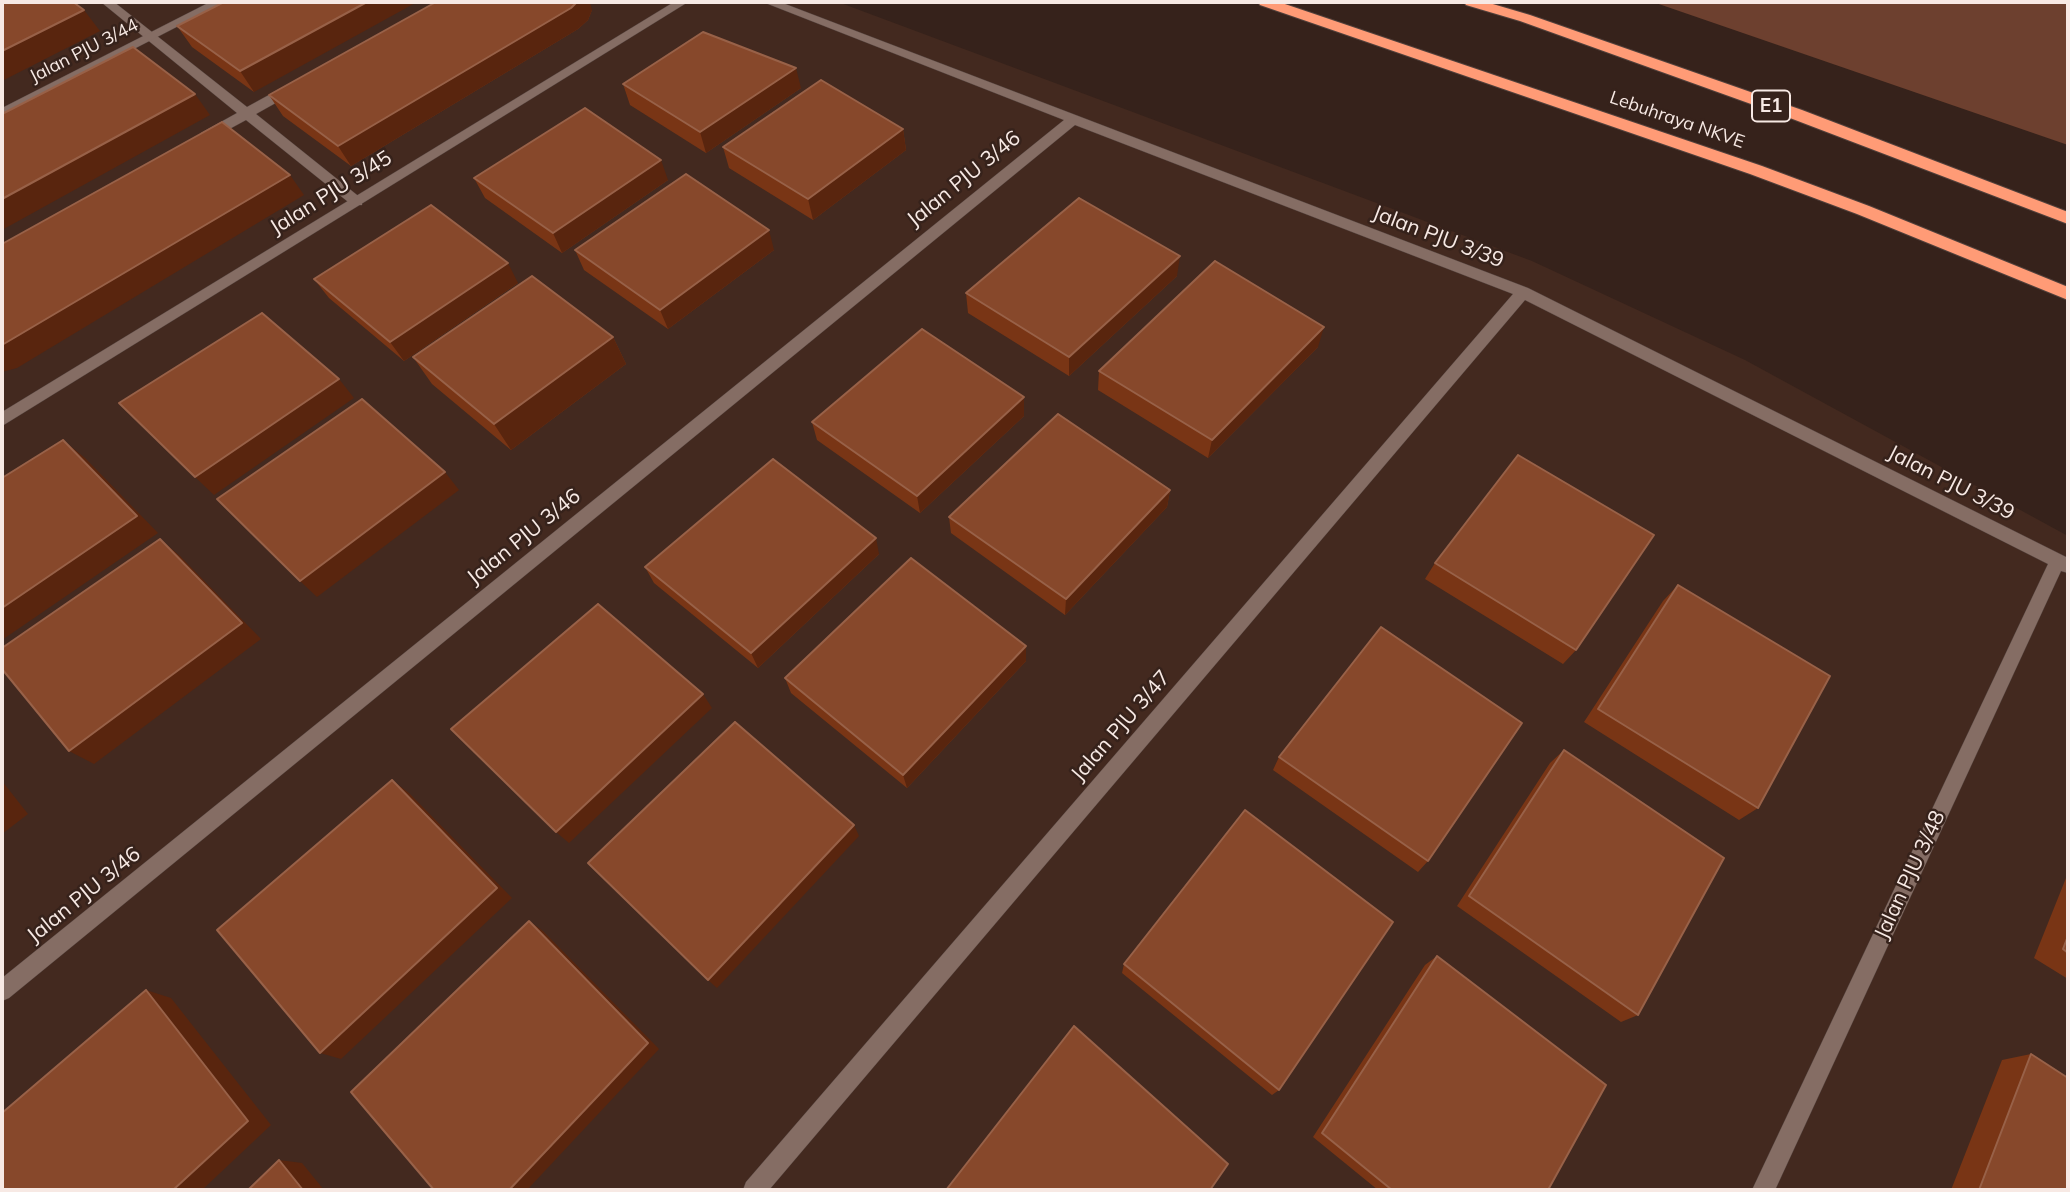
<!DOCTYPE html>
<html>
<head>
<meta charset="utf-8">
<style>
  body { margin:0 }
  #map { position:relative; width:2070px; height:1192px; overflow:hidden; background:#36221b; font-family:Mulish,sans-serif }
  canvas { display:block }
  .frame { position:absolute; inset:0; border:4px solid #f7e9e4; pointer-events:none }
</style>
</head>
<body>
<div id="map">
<canvas width="2070" height="1192"></canvas>
<div class="frame"></div>
</div>
<script>
const ctx = document.querySelector('canvas').getContext('2d');
ctx.lineJoin = 'round';
function paint(path, color) { ctx.fillStyle = color; ctx.fill(path, 'evenodd'); }
const poly = rows => new Path2D(rows.map(r => 'M' + r).join(''));
function strokePath(path, color, width, dash) { ctx.strokeStyle = color; ctx.lineWidth = width; ctx.lineCap = dash ? 'butt' : 'round'; ctx.setLineDash(dash || []); ctx.stroke(path); }
function drawText(font, color, halo, rows, align = 'center') {
  ctx.font = font + ' Mulish,sans-serif'; ctx.lineWidth = 5; ctx.setLineDash([]); ctx.textBaseline = 'middle'; ctx.strokeStyle = halo; ctx.fillStyle = color; for (const [text, x, y, turn = 0] of rows) {
    ctx.save(); ctx.translate(x, y); ctx.rotate((+turn || 0) * Math.PI / 180); ctx.textAlign = isNaN(turn) ? turn : align; if (halo) ctx.strokeText(text, 0, 0); ctx.fillText(text, 0, 0); ctx.restore();
  }
}
const built = poly([
  [2,2,838,2,1532,261,1745,360,2068,536,2068,1190,2,1190]
]);
const green = poly([
  [1653,2,2068,2,2068,145]
]);
const service = poly([
  [101,2,114,2,247,107,287,85,297,85,297,91,256,114,362,199,362,205,352,205,246,120,211,139,201,139,201,133,237,113,101,2]
]);
const minor = poly([
  [210,2,225,2,2,117,2,108,210,2],
  [674,2,688,2,2,426,2,412,674,2],
  [763,2,780,2,1528,288,2068,558,2068,573,2061,571,1775,1190,1752,1190,2048,564,1525,300,769,1190,743,1190,746,1182,1513,294,1075,125,9,998,2,1001,2,978,1064,120,763,2]
]);
const motorway = poly([
  [1258,2,1279,2,1762,166,1869,206,2068,287,2068,300,1857,214,1750,174,1260,5,1258,2],
  [1464,2,1486,2,1530,15,1802,110,2068,212,2068,224,1790,118,1520,21,1466,5,1464,2]
]);
const wall = poly([
  [224,2,254,92,192,47,177,26],
  [592,10,588,20,578,29,351,166,283,116,269,95],
  [623,84,801,88,706,153,630,105],
  [903,129,906,150,813,220,729,168,723,147],
  [474,178,668,180,562,253,485,198],
  [575,250,774,250,668,329,584,270],
  [1177,276,1069,376,968,313,966,293],
  [314,279,518,283,404,361,329,298],
  [613,337,626,364,511,450,432,384,413,357],
  [1318,347,1208,458,1098,390,1099,371],
  [1024,397,1024,416,920,513,817,440,812,422],
  [1170,490,1167,507,1065,615,951,533,949,517],
  [879,554,758,668,654,583,645,567],
  [1435,563,1576,650,1563,664,1425,579],
  [1678,585,1758,808,1739,820,1584,722,1663,601],
  [1026,646,1026,661,907,788,791,693,785,678],
  [1564,750,1638,1015,1621,1022,1457,906,1550,763],
  [1279,757,1428,861,1418,872,1273,770],
  [2068,873,2068,979,2034,958],
  [1437,956,1548,1190,1378,1190,1313,1137,1425,965],
  [1124,964,1279,1090,1272,1095,1122,973],
  [2031,1054,2068,1190,1951,1190,2002,1060]
]);
const shadedWall = poly([
  [367,2,417,2,254,92,240,71],
  [577,2,590,2,592,10,588,20,578,29,351,166,338,146],
  [84,10,100,31,2,81,2,51],
  [796,68,801,88,706,153,700,132],
  [195,94,210,115,2,230,2,199],
  [903,129,906,150,813,220,808,199],
  [661,160,668,180,562,253,553,233],
  [290,175,304,195,17,368,2,372,2,345],
  [769,230,774,250,668,329,660,310],
  [1180,256,1177,276,1069,376,1069,357],
  [508,263,518,283,404,361,390,342],
  [1324,327,1318,347,1208,458,1212,440],
  [613,337,626,364,511,450,494,424],
  [339,379,354,398,214,495,195,477],
  [1024,397,1024,416,920,513,917,496],
  [63,440,85,458,158,533,2,640,2,608],
  [445,472,459,490,317,597,300,581],
  [1170,490,1167,507,1065,615,1066,599],
  [876,538,879,554,758,668,751,653],
  [160,539,180,556,261,639,94,764,69,751],
  [1026,646,1026,661,907,788,903,775],
  [703,694,712,708,569,843,556,832],
  [392,780,409,793,512,898,341,1059,320,1053],
  [2,781,28,814,2,834],
  [854,825,859,836,717,988,708,980],
  [529,921,543,931,659,1049,527,1190,509,1190],
  [146,990,171,998,271,1125,202,1190,173,1190],
  [279,1160,302,1163,324,1190,303,1190]
]);
const building = poly([
  [2,2,73,2,84,10,2,51,2,2],
  [224,2,367,2,240,71,177,26,224,2],
  [436,2,577,2,571,8,338,146,269,95,436,2],
  [703,32,796,68,700,132,623,84,703,32],
  [133,47,195,94,2,199,2,114,133,47],
  [821,80,903,129,808,199,723,147,821,80],
  [585,108,661,160,553,233,474,178,585,108],
  [222,122,290,175,2,345,2,244,222,122],
  [686,174,769,230,660,310,575,250,686,174],
  [1079,198,1180,256,1069,357,966,293,1079,198],
  [431,205,508,263,390,342,314,279,431,205],
  [1215,261,1324,327,1212,440,1099,371,1215,261],
  [532,276,613,337,494,424,413,357,532,276],
  [262,313,339,379,195,477,119,403,262,313],
  [922,329,1024,397,917,496,812,422,922,329],
  [362,399,445,472,300,581,217,499,362,399],
  [1058,414,1170,490,1066,599,949,517,1058,414],
  [63,440,137,516,2,608,2,478,63,440],
  [1518,455,1654,535,1576,650,1435,563,1518,455],
  [773,459,876,538,751,653,645,567,773,459],
  [160,539,242,623,69,751,2,669,2,648,160,539],
  [911,558,1026,646,903,775,785,678,911,558],
  [1678,585,1830,676,1758,808,1598,709,1678,585],
  [598,604,703,694,556,832,451,729,598,604],
  [1381,627,1522,723,1428,861,1279,757,1381,627],
  [735,722,854,825,708,980,588,863,735,722],
  [1564,750,1724,858,1638,1015,1469,896,1564,750],
  [392,780,497,888,320,1053,217,930,392,780],
  [1245,810,1393,922,1279,1090,1124,964,1245,810],
  [529,921,648,1043,509,1190,434,1190,351,1092,529,921],
  [2068,936,2068,953,2063,949,2068,936],
  [1437,956,1606,1085,1548,1190,1392,1190,1322,1133,1437,956],
  [146,990,248,1121,173,1190,2,1190,2,1113,146,990],
  [1074,1026,1228,1164,1210,1190,946,1190,1074,1026],
  [2031,1054,2068,1078,2068,1190,1979,1190,2031,1054],
  [279,1160,303,1190,248,1190,279,1160]
]);
const farStreetnames = [
  ["Jalan PJU 3/44",84,51,-27],
  ["Lebuhraya NKVE",1677,120,19]
];
const shields = [
  [1771,106,38]
];
const shieldNames = [
  ["E1",1771,106]
];
const streetNames = [
  ["Jalan PJU 3/46",964,179,-39],
  ["Jalan PJU 3/45",331,193,-32],
  ["Jalan PJU 3/39",1438,237,21],
  ["Jalan PJU 3/39",1951,483,27],
  ["Jalan PJU 3/46",524,537,-39],
  ["Jalan PJU 3/47",1121,726,-49],
  ["Jalan PJU 3/48",1910,875,-65],
  ["Jalan PJU 3/46",84,895,-39]
];
paint(built, '#43291f');
paint(green, '#6d402f');
strokePath(service, '#51403b', 1);
strokePath(minor, '#51403b', 1);
strokePath(motorway, '#51403b', 2);
paint(service, '#856d64');
paint(minor, '#856d64');
paint(motorway, '#ff9b76');
paint(wall, '#793515');
paint(shadedWall, '#59250e');
paint(building, '#87482b');
strokePath(building, '#986148', 2);
drawText('18px', '#f7e9e4', '#36221b', farStreetnames);
for (const [x, y, w] of shields) { const box = new Path2D(); box.roundRect(x - w / 2, y - 15.5, w, 31, 5); ctx.fillStyle = '#36221b'; ctx.fill(box); strokePath(box, '#f7e9e4', 2); }
drawText('bold 19px', '#f7e9e4', null, shieldNames);
drawText('21px', '#f7e9e4', '#36221b', streetNames);
</script>
</body>
</html>
